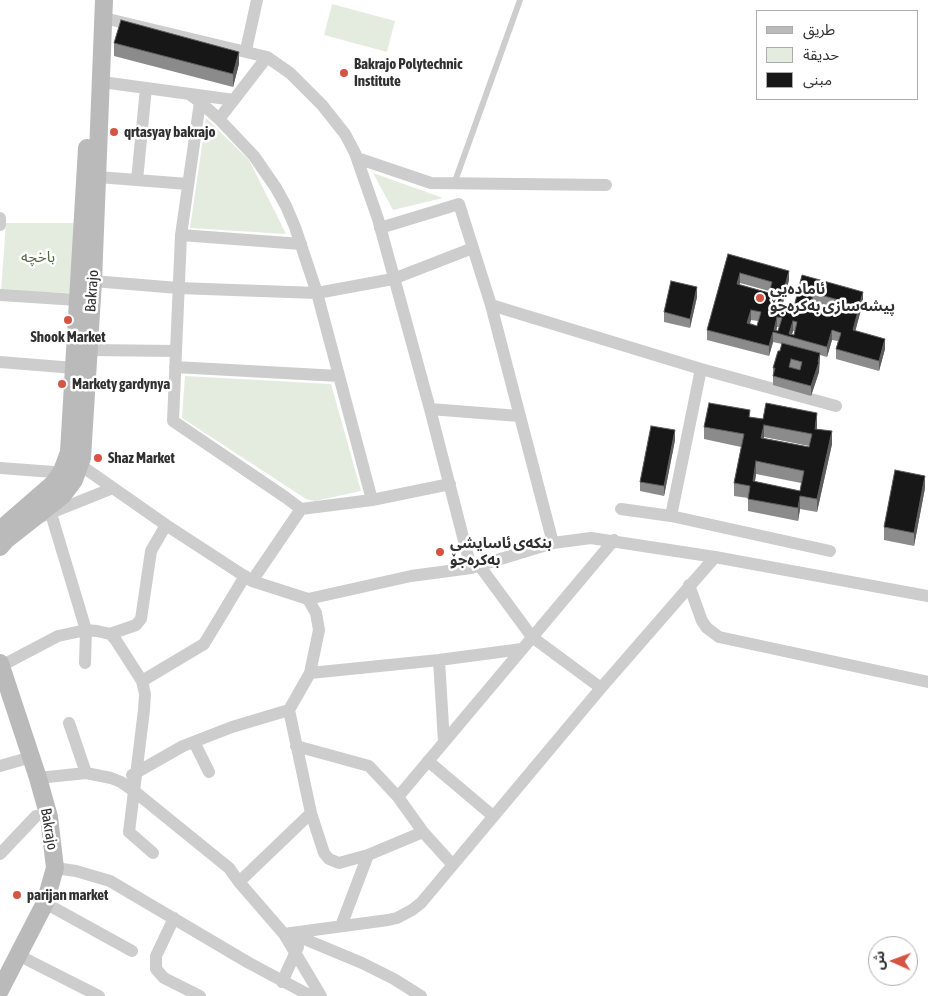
<!DOCTYPE html>
<html>
<head>
<meta charset="utf-8">
<style>
  body { margin:0 }
  #map { position:relative; width:928px; height:996px; overflow:hidden; background:#fff; font-family:"Asap Condensed","Noto Sans Arabic",sans-serif }
  canvas { display:block }
  .legend { position:absolute; left:756px; top:10px; width:162px; height:90px; box-sizing:border-box; background:#fff; border:1px solid #acacac; margin:0; padding:6px 9px; list-style:none; font-size:15px; color:#303030 }
  .legend li { display:flex; align-items:center; gap:10px; height:25px }
  .legend b { width:25px; border:1px solid #acacac }
  .north { position:absolute; left:868px; top:936px; width:50px; height:50px; box-sizing:border-box; background:#fff; border:1px solid #acacac; border-radius:50%; rotate:272deg; font-size:14px; font-weight:700; line-height:20px; text-align:center; color:#303030 }
  .north::after { content:''; display:block; margin:auto; width:18px; height:22px; background:#d55544; clip-path:polygon(50% 0,100% 100%,50% 72%,0 100%) }
</style>
</head>
<body>
<div id="map">
<canvas width="928" height="996"></canvas>
<ul class="legend">
<li><b style="height:6px;background:#bababa"></b>طريق</li>
<li><b style="height:14px;background:#e4ece0"></b>حديقة</li>
<li><b style="height:14px;background:#171717"></b>مبنى</li>
</ul>
<div class="north">ش</div>
</div>
<script>
const ctx = document.querySelector('canvas').getContext('2d');
ctx.lineJoin = 'round';
function paint(path, color) { ctx.fillStyle = color; ctx.fill(path, 'evenodd'); }
const poly = rows => new Path2D(rows.map(r => 'M' + r).join(''));
function strokePath(path, color, width, dash) { ctx.strokeStyle = color; ctx.lineWidth = width; ctx.lineCap = dash ? 'butt' : 'round'; ctx.setLineDash(dash || []); ctx.stroke(path); }
function drawText(font, color, halo, rows, align = 'center') {
  ctx.font = font + ' "Asap Condensed","Noto Sans Arabic",sans-serif'; ctx.lineWidth = 5; ctx.setLineDash([]); ctx.textBaseline = 'middle'; ctx.strokeStyle = halo; ctx.fillStyle = color; for (const [text, x, y, turn = 0] of rows) {
    ctx.save(); ctx.translate(x, y); ctx.rotate((+turn || 0) * Math.PI / 180); ctx.textAlign = isNaN(turn) ? turn : align; if (halo) ctx.strokeText(text, 0, 0); ctx.fillText(text, 0, 0); ctx.restore();
  }
}
const green = poly([
  [332,4,395,21,387,52,324,35],
  [206,118,249,160,286,234,190,228],
  [373,173,443,198,393,210],
  [6,223,74,223,71,293,1,291],
  [185,376,331,384,361,491,315,501,306,499,182,418]
]);
const lane = poly([
  [454,184,520,0]
]);
const street = poly([
  [104,18,267,57,290,73,322,105,345,134,355,153,378,219,430,409,471,568],
  [246,50,257,0],
  [102,82,234,100],
  [189,94,200,102,219,119,254,156,276,188,286,206,295,227,317,293,372,500],
  [200,102,181,235,173,421,285,497,301,509,372,500,450,484],
  [219,119,267,57],
  [357,158,431,183,606,185],
  [98,177,188,184],
  [137,180,146,88],
  [0,218,0,225],
  [380,228,459,204,491,305,553,543],
  [181,235,301,244],
  [93,281,178,288,317,293,393,279,473,248],
  [0,295,78,300],
  [491,305,701,369,836,406],
  [88,350,176,351],
  [0,362,74,368],
  [175,367,339,376],
  [430,409,519,416],
  [73,460,166,525,252,581,308,599,411,576,471,568,553,543,591,538,715,557,928,596],
  [0,468,67,473],
  [49,507,86,630,85,663],
  [621,509,671,516,830,551],
  [43,516,113,488],
  [671,516,701,369],
  [479,565,532,637,601,688],
  [252,581,301,509],
  [689,585,702,621,707,628,719,637,928,682],
  [110,634,136,625,141,619,151,551,166,525],
  [439,660,444,742],
  [1,666,58,636,86,630,97,631,110,634,115,639,142,681,145,694,144,710,129,832,153,853],
  [310,673,439,660,522,649],
  [142,681,204,644,245,576],
  [289,710,311,813,324,853,329,859,339,863,368,855,423,832],
  [69,723,86,773],
  [194,742,209,772],
  [296,746,369,766,398,797,423,832,452,864],
  [428,761,493,816],
  [0,766,21,760],
  [132,775,183,746,232,727,289,710,310,673,319,630,316,613,308,599],
  [38,778,86,773,111,778,121,782,134,791,229,868,239,882,284,934,321,996],
  [398,797,614,540],
  [0,854,36,816],
  [55,868,76,871,110,881,249,963,311,996],
  [239,882,311,813],
  [45,903,132,951],
  [174,918,156,956,156,969,164,978,200,996],
  [341,926,368,855],
  [284,934,388,920,397,918,412,910,421,903,601,688,715,557],
  [289,935,302,938,362,963,394,979,421,996],
  [18,955,99,996],
  [282,982,298,947]
]);
const secondary = poly([
  [0,530,54,483,62,471,69,452,87,148],
  [0,547,6,540,62,496,74,480,82,458,93,281,104,0],
  [0,663,38,778,49,817,55,868,45,903,0,990]
]);
const wall = poly([
  [114,43,239,64,233,87,114,56],
  [728,254,789,280,782,308,793,311,802,275,863,302,855,331,885,349,879,371,836,359,836,349,838,341,832,340,827,357,820,355,819,372,811,396,773,385,773,368,782,344,773,342,769,356,707,340,707,330],
  [740,283,769,291,769,293,739,284],
  [813,303,843,311,843,313,813,305],
  [751,320,758,321,757,326,750,323],
  [777,327,779,327,778,331,776,330],
  [793,331,795,331,794,335,792,334],
  [697,297,690,328,664,322,664,312],
  [750,417,763,419,817,426,817,429,832,444,817,512,800,509,798,521,748,511,748,498,734,496,734,483,741,447,704,439,704,427],
  [764,437,809,446,809,447,764,438],
  [756,474,801,483,800,491,755,482],
  [675,440,664,496,640,491,640,482],
  [925,488,914,546,884,540,884,527]
]);
const shadedWall = poly([
  [239,52,239,64,233,87,233,74],
  [789,271,789,280,779,317,779,308],
  [740,273,740,283,737,293,737,284],
  [697,287,697,297,690,328,690,319],
  [863,292,863,302,853,340,853,330],
  [813,293,813,303,811,314,811,304],
  [751,310,751,320,747,332,747,323],
  [777,317,777,327,776,333,774,330],
  [793,321,793,331,791,337,789,334],
  [832,330,832,340,827,357,827,347],
  [773,332,773,342,769,356,769,346],
  [885,339,885,349,879,371,879,361],
  [820,353,819,372,811,396,811,386],
  [817,413,817,426,815,441,815,429],
  [764,425,764,437,761,450,761,438],
  [675,430,675,440,664,496,664,486],
  [832,431,832,444,817,512,817,499],
  [756,461,756,474,753,494,753,481],
  [925,476,925,488,914,546,914,533],
  [800,496,800,509,798,521,798,508]
]);
const building = poly([
  [121,20,239,52,233,74,114,43,121,20],
  [728,254,789,271,779,308,793,311,802,275,863,292,853,330,885,339,879,361,836,349,841,333,832,330,827,347,773,332,769,346,707,330,728,254],
  [740,273,772,282,769,293,737,284,740,273],
  [813,293,846,302,843,313,811,304,813,293],
  [751,310,761,312,757,326,747,323,751,310],
  [777,317,782,318,778,331,774,330,777,317],
  [793,321,797,322,794,335,789,334,793,321],
  [671,281,697,287,690,319,664,312,671,281],
  [782,343,820,353,818,362,819,362,811,386,773,376,775,368,773,368,778,351,780,351,782,343],
  [791,359,802,362,800,370,789,367,791,359],
  [709,403,750,410,749,417,763,419,766,403,817,413,815,429,832,431,817,499,800,496,798,508,748,499,750,486,734,483,744,434,704,427,709,403],
  [764,425,812,434,809,447,761,438,764,425],
  [756,461,804,471,800,491,753,481,756,461],
  [651,426,675,430,664,486,640,482,651,426],
  [895,470,925,476,914,533,884,527,895,470]
]);
const markers = [
  [344,73,5,"#d55544"],
  [114,132,5,"#d55544"],
  [760,298,5,"#d55544"],
  [68,320,5,"#d55544"],
  [62,384,5,"#d55544"],
  [98,458,5,"#d55544"],
  [440,552,5,"#d55544"],
  [17,895,5,"#d55544"]
];
const poiNames = [
  ["Bakrajo Polytechnic",354,64],
  ["Institute",354,81],
  ["qrtasyay bakrajo",124,132],
  ["ئامادەیی",770,289],
  ["پیشەسازی بەکرەجۆ",770,306],
  ["Shook Market",68,337,"center"],
  ["Markety gardynya",72,384],
  ["Shaz Market",108,458],
  ["بنکەی ئاسایشی",450,543],
  ["بەکرەجۆ",450,560],
  ["parijan market",27,895]
];
const parkNames = [
  ["باخچە",38,257]
];
const streetNames = [
  ["Bakrajo",92,291,-86],
  ["Bakrajo",49,829,80]
];
paint(green, '#e4ece0');
strokePath(lane, '#cdcdcd', 6);
strokePath(street, '#cdcdcd', 12);
strokePath(secondary, '#bababa', 18);
paint(wall, '#8b8b8b');
paint(shadedWall, '#5d5d5d');
paint(building, '#171717');
strokePath(building, '#5d5d5d', 1);
for (const [x, y, r, color] of markers) { const dot = new Path2D(); dot.arc(x, y, r, 0, 2 * Math.PI); ctx.fillStyle = color; ctx.fill(dot); strokePath(dot, '#fff', 2); }
drawText('bold 15px', '#303030', '#fff', poiNames, 'left');
drawText('15px', '#4c6841', '#fff', parkNames);
drawText('15px', '#303030', '#fff', streetNames);
</script>
</body>
</html>
